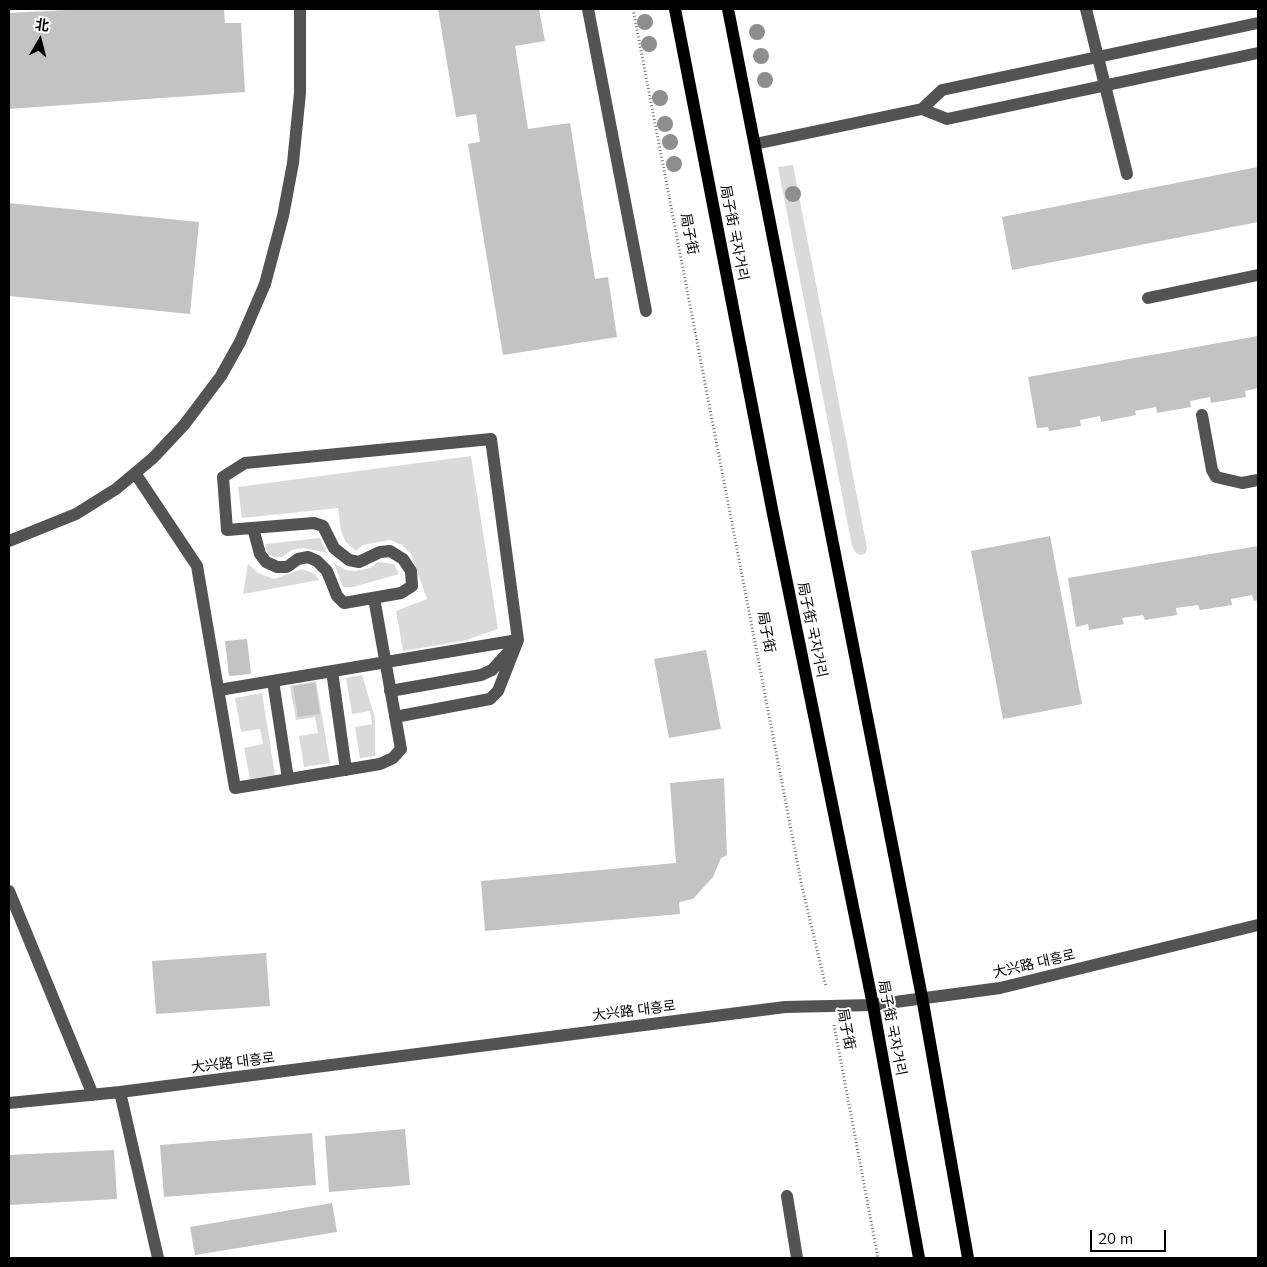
<!DOCTYPE html>
<html>
<head>
<meta charset="utf-8">
<style>
  body { margin:0 }
  #map { position:relative; width:1267px; height:1267px; overflow:hidden; background:#fff; font-family:Mulish,"Noto Sans SC",sans-serif }
  canvas { display:block }
  .frame { position:absolute; inset:0; border:10px solid #000; pointer-events:none }
  .north { position:absolute; left:15px; top:15px; width:50px; height:50px; -webkit-text-stroke:4px #fff; paint-order:stroke; rotate:8deg; font-size:14px; font-weight:700; line-height:20px; text-align:center; color:#000 }
  .north::after { content:''; display:block; margin:auto; width:18px; height:22px; background:#000; clip-path:polygon(50% 0,100% 100%,50% 72%,0 100%) }
  .scale { position:absolute; left:1090px; top:1230px; width:76px; height:22px; box-sizing:border-box; border:2px solid #000; border-top:0; padding-left:6px; font-size:15px; line-height:18px; white-space:nowrap; color:#000; -webkit-text-stroke:4px #fff; paint-order:stroke }
</style>
</head>
<body>
<div id="map">
<canvas width="1267" height="1267"></canvas>
<div class="frame"></div>
<div class="north">北</div>
<div class="scale">20 m</div>
</div>
<script>
const ctx = document.querySelector('canvas').getContext('2d');
ctx.lineJoin = 'round';
function paint(path, color) { ctx.fillStyle = color; ctx.fill(path, 'evenodd'); }
const poly = rows => new Path2D(rows.map(r => 'M' + r).join(''));
function strokePath(path, color, width, dash) { ctx.strokeStyle = color; ctx.lineWidth = width; ctx.lineCap = dash ? 'butt' : 'round'; ctx.setLineDash(dash || []); ctx.stroke(path); }
function drawText(font, color, halo, rows, align = 'center') {
  ctx.font = font + ' Mulish,"Noto Sans SC","Noto Sans KR",sans-serif'; ctx.lineWidth = 4; ctx.setLineDash([]); ctx.textBaseline = 'middle'; ctx.strokeStyle = halo; ctx.fillStyle = color; for (const [text, x, y, turn = 0] of rows) {
    ctx.save(); ctx.translate(x, y); ctx.rotate((+turn || 0) * Math.PI / 180); ctx.textAlign = isNaN(turn) ? turn : align; if (halo) ctx.strokeText(text, 0, 0); ctx.fillText(text, 0, 0); ctx.restore();
  }
}
const green = poly([
  [793,165,866,543,867,549,865,554,860,555,855,552,852,546,778,167],
  [471,456,498,629,463,641,403,651,396,611,427,599,411,554,402,545,390,540,363,545,356,551,346,542,341,531,338,508,242,518,238,487],
  [320,538,327,553,304,548,292,550,282,557,274,557,267,553,266,544],
  [378,562,394,564,399,574,353,587,343,587,334,563,346,570,355,571,370,568],
  [248,564,258,573,274,579,302,569,315,574,319,580,243,594],
  [362,675,375,718,375,756,360,758,355,727,372,724,370,711,352,714,346,678],
  [316,681,330,763,304,767,299,736,318,733,315,717,296,720,290,686],
  [262,693,275,775,250,779,244,748,263,744,260,729,241,732,235,698]
]);
const building = poly([
  [86,9,224,9,225,23,241,23,245,92,9,109,9,13],
  [438,9,539,9,545,41,515,46,528,129,570,123,595,279,608,277,617,337,503,355,468,144,480,142,476,114,456,117],
  [1258,167,1258,222,1012,270,1002,217],
  [9,203,199,222,190,314,9,296],
  [1258,336,1258,388,1245,391,1246,397,1211,403,1210,397,1190,401,1191,407,1157,413,1156,407,1135,411,1136,415,1101,422,1100,416,1080,420,1081,426,1049,431,1048,427,1037,428,1028,377],
  [1050,536,1082,704,1003,719,971,551],
  [1258,546,1258,600,1254,601,1252,595,1231,599,1232,605,1200,610,1198,605,1176,608,1177,615,1145,620,1143,615,1122,618,1124,624,1089,630,1088,624,1076,627,1068,578],
  [247,639,251,674,229,676,225,641],
  [706,650,721,729,669,738,654,659],
  [315,683,320,714,298,717,293,686],
  [724,778,727,855,721,858,713,877,693,899,679,902,680,914,485,931,481,881,676,863,670,783],
  [266,953,270,1006,156,1014,152,961],
  [405,1129,410,1185,329,1192,325,1136],
  [312,1133,316,1185,164,1197,160,1145],
  [114,1150,117,1199,9,1205,9,1155],
  [332,1203,337,1232,195,1255,190,1227]
]);
const path = poly([
  [633,9,802,887,826,987],
  [834,1025,878,1258]
]);
const minor = poly([
  [588,9,646,311],
  [1086,9,1127,174],
  [922,109,942,90,1258,23],
  [755,144,922,109,947,119,1258,53],
  [1148,298,1258,275],
  [1202,415,1212,470,1216,477,1242,483,1258,480],
  [135,473,197,566,235,788,380,764,393,758,401,749,374,598],
  [9,541,76,514,116,489,153,458,184,425,221,376,240,342,265,284,283,216,293,163,300,93,300,9],
  [332,671,346,770],
  [273,681,288,779],
  [219,690,518,640,491,439,245,463,223,477,227,530,314,523,323,526,334,548,349,560,359,562,380,552,390,551,403,559,411,571,412,586,401,593,344,603,337,596,327,571,317,561,308,557,298,559,287,567,277,567,266,562,260,554,253,528],
  [390,691,481,675,492,670,512,648],
  [395,717,490,699,498,691,518,640],
  [9,891,93,1095],
  [120,1092,158,1258],
  [9,1103,120,1092,785,1007,873,1005,1000,988,1258,925],
  [787,1196,797,1258]
]);
const major = poly([
  [675,9,773,514,873,1005,919,1258],
  [728,9,922,997,968,1258]
]);
const trees = [
  [645,22],
  [757,32],
  [649,44],
  [761,56],
  [765,80],
  [660,98],
  [665,124],
  [670,142],
  [674,164],
  [793,194]
];
const streetNames = [
  ["局子街 국자거리",734,233,79],
  ["局子街",689,234,79],
  ["局子街 국자거리",812,630,78],
  ["局子街",766,632,79],
  ["大兴路 대흥로",1034,964,-13],
  ["大兴路 대흥로",634,1011,-7],
  ["局子街 국자거리",892,1028,79],
  ["局子街",846,1029,79],
  ["大兴路 대흥로",233,1063,-7]
];
paint(green, '#dadada');
paint(building, '#c3c3c3');
strokePath(path, '#757575', 3, [1, 2.5]);
strokePath(minor, '#535353', 12);
strokePath(major, '#000', 12);
ctx.fillStyle = '#8e8e8e';
for (const [x, y] of trees) { ctx.beginPath(); ctx.arc(x, y, 8, 0, 2 * Math.PI); ctx.fill(); }
drawText('14px', '#000', '#fff', streetNames);
</script>
</body>
</html>
